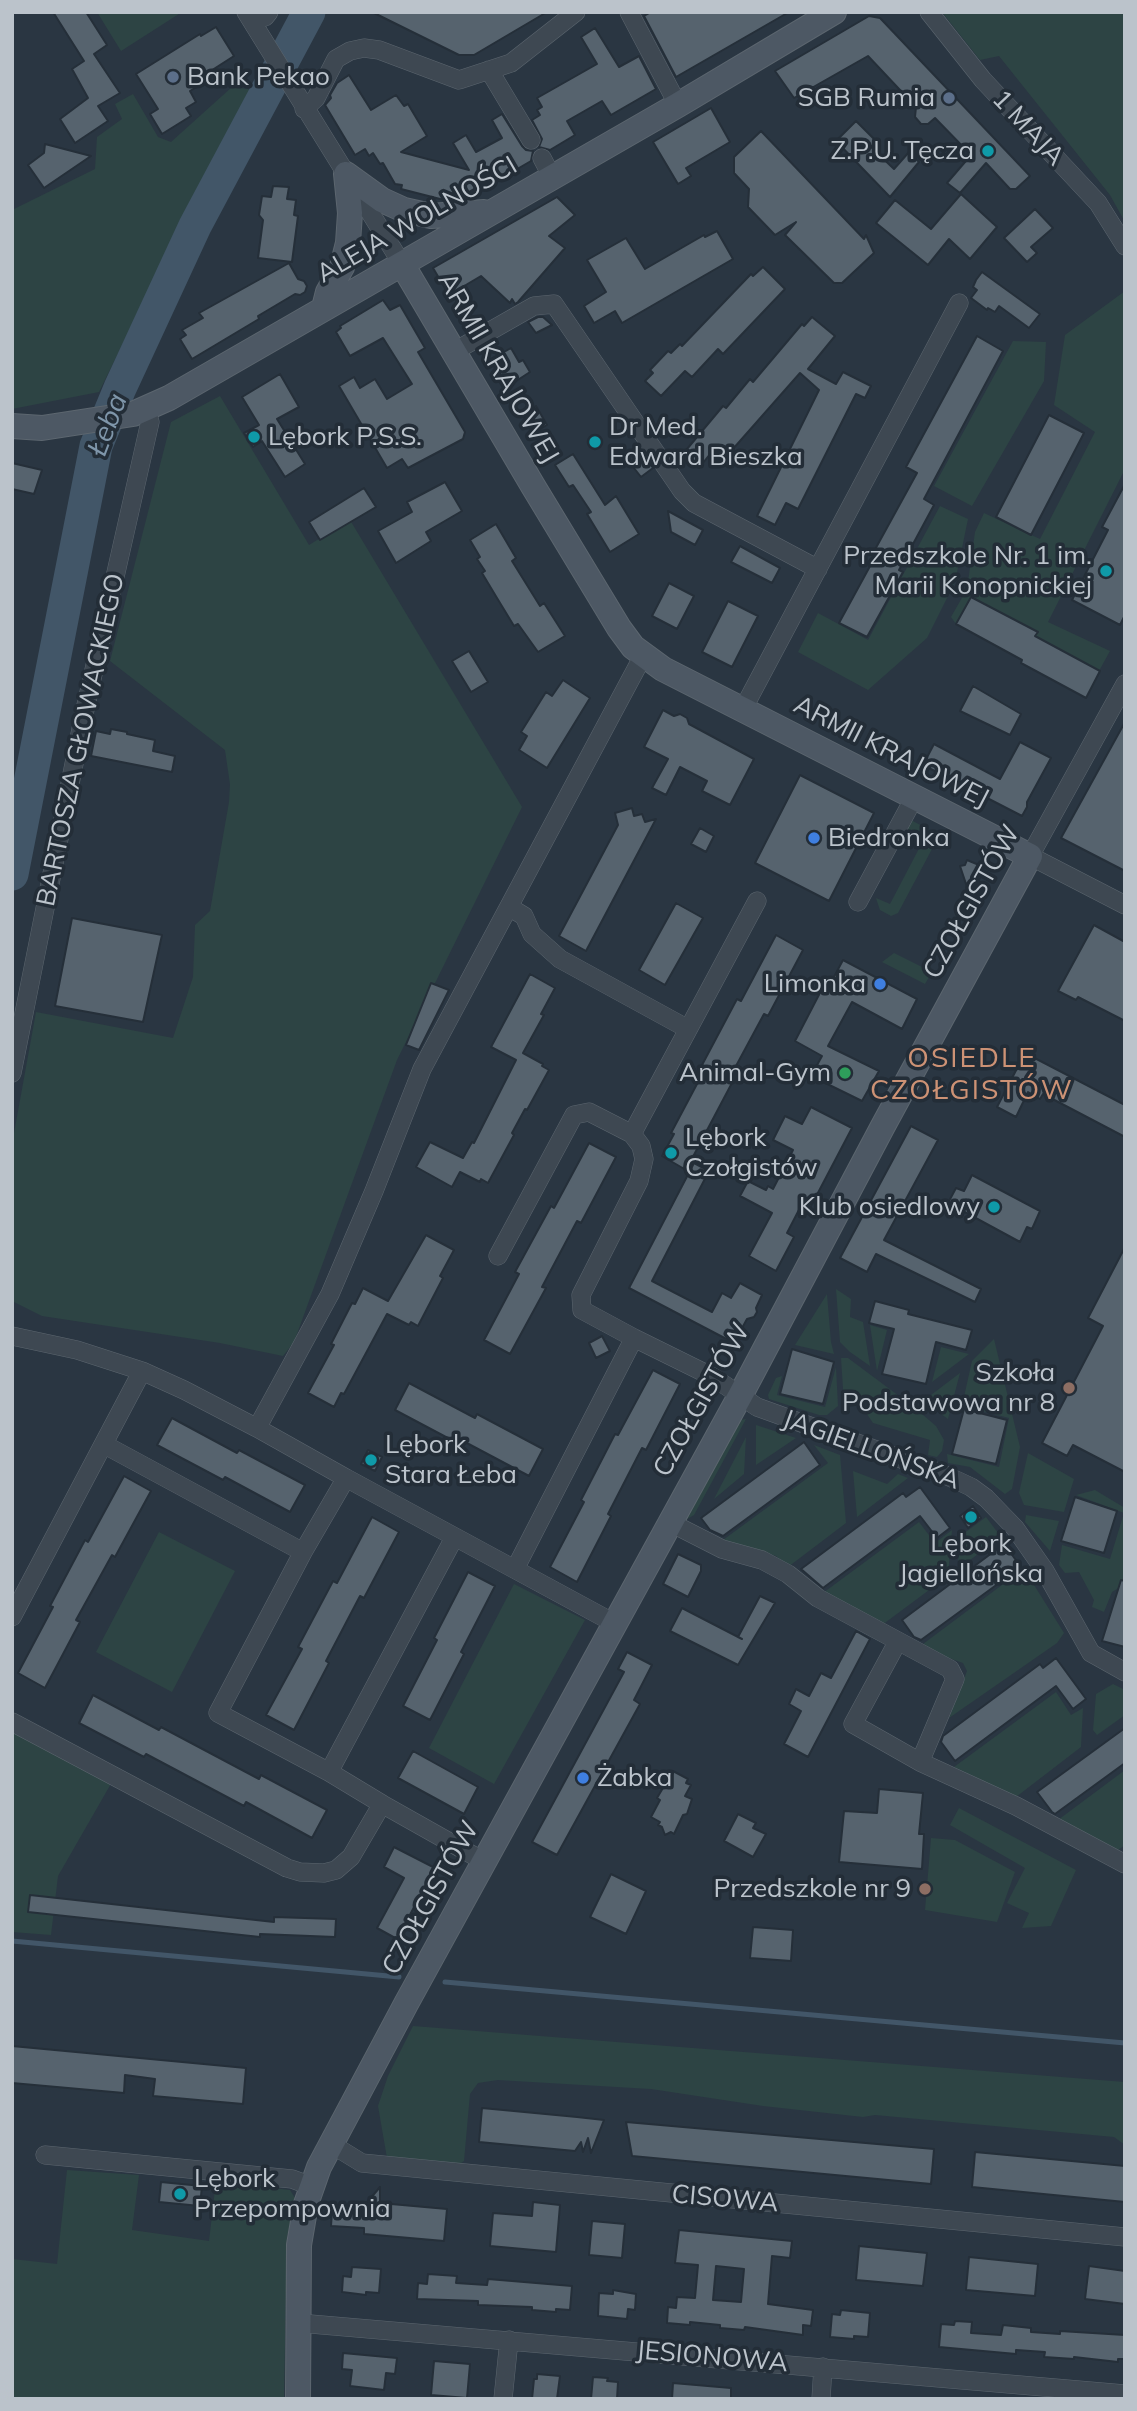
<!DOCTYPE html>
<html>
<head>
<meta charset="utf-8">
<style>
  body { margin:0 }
  #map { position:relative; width:1137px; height:2411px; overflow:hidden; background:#2a3642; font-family:Mulish,sans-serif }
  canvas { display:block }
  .frame { position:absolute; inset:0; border:14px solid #bbc3cb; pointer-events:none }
</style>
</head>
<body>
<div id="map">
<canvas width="1137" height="2411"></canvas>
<div class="frame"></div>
</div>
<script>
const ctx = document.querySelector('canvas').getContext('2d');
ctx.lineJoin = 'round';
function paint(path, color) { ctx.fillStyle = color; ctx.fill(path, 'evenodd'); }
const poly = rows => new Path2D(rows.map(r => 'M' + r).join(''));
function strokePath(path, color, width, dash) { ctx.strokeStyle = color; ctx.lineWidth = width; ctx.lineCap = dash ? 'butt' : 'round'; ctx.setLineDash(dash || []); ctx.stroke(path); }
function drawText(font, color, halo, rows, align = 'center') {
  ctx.font = font + ' Mulish,sans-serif'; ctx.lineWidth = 7; ctx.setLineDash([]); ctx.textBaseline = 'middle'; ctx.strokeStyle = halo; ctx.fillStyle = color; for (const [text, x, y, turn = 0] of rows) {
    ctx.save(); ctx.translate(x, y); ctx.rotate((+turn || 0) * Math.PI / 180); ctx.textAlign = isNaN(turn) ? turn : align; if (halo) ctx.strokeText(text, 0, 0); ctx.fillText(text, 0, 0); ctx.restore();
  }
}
const green = poly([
  [97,12,182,12,121,51],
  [942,12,1125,12,1125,222,1110,195,999,56,980,60],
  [232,87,256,90,201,185,99,392,12,409,12,210,95,169,97,137,122,119,115,104,133,94,158,137,171,142],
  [1125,291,1125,469,1048,622,1110,651,1099,671,1035,636,1037,632,972,597,956,624,951,617,967,589,975,532,984,513,1040,539,1095,432,1054,405,1065,335],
  [1013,341,1046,342,1044,381,972,506,934,486],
  [220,396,309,545,350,520,522,807,397,1060,294,1342,283,1356,220,1343,42,1316,12,1301,12,1144,36,1012,173,1038,193,977,195,925,210,911,229,802,230,784,225,750,110,661,171,422],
  [940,506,968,519,955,582,927,638,868,690,798,652,818,613,868,640],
  [911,820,935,833,931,841,932,849,898,913,891,916,880,910,876,898,890,904,924,839,905,829],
  [894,953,932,972,925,984,882,962],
  [836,1289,851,1299,850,1317,863,1322,870,1366,850,1352,840,1342],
  [827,1294,831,1342,834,1354,795,1345],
  [870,1325,887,1330,877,1371],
  [994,1339,1020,1447,1012,1489,1005,1494,970,1467,948,1463,947,1454,999,1467,1009,1418,962,1406,972,1361],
  [941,1347,969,1354,932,1382],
  [841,1358,848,1358,903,1399,844,1404],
  [836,1367,838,1406,827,1415,819,1415,769,1399,768,1395,776,1378,782,1376,777,1395,825,1407],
  [960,1373,948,1419,923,1401],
  [909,1403,936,1426,944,1440,942,1451,937,1457,928,1455,930,1440,873,1423,863,1408],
  [746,1419,694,1515,687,1519,686,1515,693,1501,697,1500,739,1420],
  [756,1425,796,1438,756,1465],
  [746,1437,744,1474,714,1499],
  [814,1445,840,1455,846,1523,788,1567,776,1556,723,1540,828,1463],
  [1028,1453,1074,1479,1064,1512,1024,1505,1019,1493],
  [853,1471,887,1484,898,1474,908,1478,857,1517],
  [1095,1490,1125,1508,1125,1584,1112,1592,1104,1612,1092,1607,1094,1600,1079,1572,1065,1573,1059,1565,1062,1545,1110,1559,1124,1513,1076,1495],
  [1026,1515,1059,1521,1050,1551,1025,1522],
  [986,1517,1001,1537,958,1569,959,1537],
  [919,1522,935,1543,952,1530,948,1576,882,1625,823,1593],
  [159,1532,235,1571,172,1692,96,1652],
  [1022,1570,1026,1572,1064,1633,1057,1643,949,1718,967,1671,963,1663,931,1652,923,1644],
  [514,1584,585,1620,494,1784,429,1748],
  [1113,1684,1125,1690,1125,1715,1097,1735,1093,1730,1096,1694],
  [1056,1692,1071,1715,1083,1708,1081,1747,1016,1797,954,1767],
  [12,1728,112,1782,58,1876,51,1935,12,1932],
  [1125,1770,1125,1845,1118,1850,1058,1820],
  [959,1808,1076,1870,1051,1926,1022,1928,1029,1913,1007,1903,1025,1868,950,1825],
  [931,1838,955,1840,1015,1872,997,1922,925,1910],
  [413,2026,1125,2082,1125,2145,1114,2137,875,2115,863,2117,763,2106,651,2089,498,2080,478,2083,470,2094,464,2161,457,2166,387,2158,378,2106,388,2076],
  [67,2170,139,2175,132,2230,209,2241,216,2181,290,2190,295,2198,287,2238,284,2399,12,2399,12,2259,57,2264]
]);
const stream = poly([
  [12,1941,399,1977],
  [445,1982,1125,2043]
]);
const river = poly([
  [12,874,96,446,120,388,195,226,309,12]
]);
const building = poly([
  [53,12,86,12,107,45,94,54,120,93,98,106,108,121,75,143,60,119,88,98,72,69,84,61,53,12],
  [372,12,547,12,474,55,459,55,372,12],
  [651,12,789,12,676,77,644,16,651,12],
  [869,16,880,18,1030,176,1016,189,1010,189,986,163,960,193,947,183,971,155,935,118,928,124,921,124,915,117,916,107,868,56,794,98,775,71,869,16],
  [216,27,234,56,206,74,210,79,190,91,196,102,186,108,191,116,162,134,150,114,158,109,136,74,200,34,201,36,216,27],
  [595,28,619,67,639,56,656,89,611,115,602,101,567,121,575,135,550,150,539,147,542,139,532,120,540,115,537,110,542,107,537,98,597,64,581,37,595,28],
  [349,75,371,110,396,95,404,106,408,104,427,136,401,152,469,170,453,143,466,135,476,152,502,138,492,120,502,114,522,146,526,150,533,151,531,161,481,190,479,186,457,199,450,197,450,200,444,200,401,189,402,185,395,184,383,163,380,164,373,153,369,156,365,149,355,155,325,105,331,98,330,95,337,83,349,75],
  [711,108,730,142,686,168,691,176,678,184,653,142,711,108],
  [856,121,876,141,871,147,894,169,909,152,919,162,890,197,836,141,856,121],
  [761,131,864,239,866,235,874,253,842,283,834,283,785,235,796,222,775,235,748,207,749,189,734,173,734,157,761,131],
  [45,144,91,156,44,188,28,165,44,153,45,144],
  [273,186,289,187,287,199,296,200,294,215,298,216,292,262,258,258,263,220,259,215,262,196,271,197,273,186],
  [961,194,997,227,970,259,949,239,928,265,876,223,895,200,931,229,961,194],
  [557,197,575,215,549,236,565,248,518,302,515,304,512,299,510,303,481,276,449,295,433,268,557,197],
  [1035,209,1053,228,1031,247,1037,253,1027,262,1004,238,1035,209],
  [717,231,733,259,622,323,615,311,594,323,584,306,606,292,587,260,626,238,645,269,704,235,705,237,717,231],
  [289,263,298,279,304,281,307,286,305,292,300,295,295,294,258,316,259,319,192,359,180,339,186,335,182,330,203,318,199,313,289,263],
  [763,267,785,289,723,354,718,349,692,377,685,371,661,396,645,381,653,373,650,370,668,351,671,353,680,344,682,346,751,274,753,276,763,267],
  [982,272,1040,314,1029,328,999,306,995,312,988,308,987,310,971,298,977,290,973,287,976,280,982,272],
  [383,300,390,310,400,305,425,348,418,352,465,432,463,439,408,468,402,459,387,468,339,386,354,377,360,388,375,379,387,399,412,384,383,338,350,356,336,332,341,328,340,326,383,300],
  [538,317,543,317,552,325,536,333,528,322,538,317],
  [812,317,835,336,808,369,836,384,843,372,871,386,865,398,856,394,798,509,786,503,775,525,757,516,819,390,800,373,725,458,714,449,699,468,682,455,723,406,726,408,750,379,753,382,802,324,804,326,812,317],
  [977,336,1003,351,924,499,934,505,899,570,903,572,867,637,839,623,875,557,872,555,917,473,906,467,977,336],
  [511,348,519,362,523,360,530,372,507,387,490,360,511,348],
  [280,374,299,407,277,419,305,464,285,477,262,441,253,447,244,433,259,425,242,397,280,374],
  [536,406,547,425,535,432,524,414,536,406],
  [1049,415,1084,433,1031,535,996,517,1049,415],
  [573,454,605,505,616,496,639,534,610,552,587,514,591,512,573,485,569,487,555,465,573,454],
  [643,454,653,468,641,477,630,463,643,454],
  [12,463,42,470,34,494,12,489,12,463],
  [445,482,462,511,426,532,431,541,396,563,378,531,412,512,407,502,445,482],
  [1125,484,1125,615,1120,625,1072,600,1108,530,1102,527,1125,484],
  [364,488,376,507,320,540,309,522,364,488],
  [668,511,703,530,695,545,671,532,668,511],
  [496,524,516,558,512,561,540,606,544,603,565,636,538,652,518,624,514,626,497,598,482,573,485,571,477,559,480,557,470,540,496,524],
  [740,546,780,568,772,583,731,562,740,546],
  [669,583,694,596,677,629,652,616,669,583],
  [971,597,1038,632,1035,636,1100,671,1086,698,1021,663,1022,660,956,624,971,597],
  [728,601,758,616,732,667,702,652,728,601],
  [469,651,488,682,471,692,452,661,469,651],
  [563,680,590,698,547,768,519,750,527,736,521,732,546,692,552,696,563,680],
  [973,686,1021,714,1010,735,960,711,973,686],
  [663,710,674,716,680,714,687,718,689,724,754,759,730,805,702,791,707,781,680,767,666,795,652,788,668,759,644,747,663,710],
  [1125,722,1125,871,1061,838,1125,722],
  [111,729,127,732,127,734,155,740,153,751,175,756,172,772,91,756,96,731,110,734,111,729],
  [1020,742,1051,758,1027,802,1027,807,1022,816,923,765,934,744,1000,779,1020,742],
  [800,775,874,813,829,901,755,863,800,775],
  [632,808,634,816,642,814,645,822,656,819,586,951,559,936,618,825,615,813,632,808],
  [700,828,714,836,706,852,691,844,700,828],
  [967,860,979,865,982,874,976,886,970,883,966,884,960,866,965,865,967,860],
  [676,903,703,918,665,985,639,970,676,903],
  [72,918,162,935,143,1022,55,1006,72,918],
  [1094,925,1125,942,1125,1021,1078,997,1076,1000,1058,991,1094,925],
  [776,935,803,950,768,1016,764,1014,729,1079,733,1081,686,1170,662,1156,674,1134,671,1133,706,1067,702,1065,737,999,741,1001,776,935],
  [843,960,917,999,902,1029,852,1002,828,1046,879,1071,862,1101,811,1076,822,1056,795,1041,823,987,827,990,843,960],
  [530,974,555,988,541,1014,544,1015,523,1053,543,1064,542,1066,549,1070,527,1110,525,1109,512,1133,514,1135,488,1183,481,1179,480,1182,460,1172,452,1187,416,1167,430,1142,463,1158,472,1142,474,1143,516,1060,491,1047,530,974],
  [431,983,449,990,419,1050,406,1045,431,983],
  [1025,1053,1125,1105,1125,1137,1043,1094,1040,1099,1028,1092,1016,1117,997,1107,1025,1053],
  [811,1107,852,1128,810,1208,802,1204,787,1233,794,1237,776,1271,749,1256,772,1213,740,1196,748,1181,766,1190,768,1186,773,1189,793,1150,773,1140,785,1116,802,1124,811,1107],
  [911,1126,938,1140,884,1240,981,1289,975,1302,876,1254,867,1272,840,1258,911,1126],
  [589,1143,616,1157,581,1223,577,1221,542,1287,546,1288,510,1354,484,1340,519,1274,515,1272,551,1206,554,1208,589,1143],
  [694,1163,709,1171,652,1281,712,1312,722,1293,731,1298,740,1283,762,1295,756,1308,757,1312,754,1317,747,1319,734,1343,629,1288,694,1163],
  [972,1175,1040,1211,1032,1229,1027,1227,1020,1242,948,1203,956,1188,964,1191,972,1175],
  [426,1235,454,1250,440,1276,443,1278,418,1326,411,1322,409,1325,387,1314,344,1394,341,1393,334,1407,308,1393,334,1345,331,1344,352,1303,355,1304,363,1288,388,1301,426,1235],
  [1125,1247,1125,1472,1073,1445,1067,1456,1042,1443,1103,1326,1088,1318,1125,1247],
  [875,1301,909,1310,908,1314,972,1330,966,1350,936,1342,926,1384,882,1374,894,1329,869,1323,875,1301],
  [602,1336,610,1351,596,1358,589,1343,602,1336],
  [792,1349,834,1362,823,1404,780,1394,792,1349],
  [653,1370,680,1384,646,1450,642,1448,608,1514,611,1516,577,1582,550,1567,584,1502,581,1500,615,1434,618,1435,653,1370],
  [409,1383,475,1418,477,1414,543,1449,529,1476,463,1441,461,1445,395,1410,409,1383],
  [964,1409,1007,1420,996,1464,952,1454,964,1409],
  [172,1418,237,1453,239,1450,305,1485,290,1512,225,1477,223,1480,157,1445,172,1418],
  [804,1442,820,1465,723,1536,710,1530,701,1518,804,1442],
  [368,1450,382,1457,375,1471,361,1464,368,1450],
  [124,1476,151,1491,115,1557,112,1555,76,1620,80,1622,45,1688,18,1673,53,1607,50,1606,85,1540,88,1542,124,1476],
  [920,1487,950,1528,937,1538,920,1516,823,1588,801,1569,903,1493,906,1497,920,1487],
  [1075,1497,1117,1511,1104,1553,1061,1541,1075,1497],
  [973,1506,981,1518,968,1528,960,1516,973,1506],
  [372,1517,399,1532,364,1598,360,1596,326,1661,329,1663,294,1730,266,1715,302,1649,298,1647,333,1581,337,1583,372,1517],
  [1004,1544,1021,1567,921,1640,914,1637,902,1620,1004,1544],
  [678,1554,701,1565,701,1571,688,1597,663,1584,678,1554],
  [468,1572,495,1586,461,1652,464,1654,430,1720,403,1706,437,1640,434,1638,468,1572],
  [1121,1580,1125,1581,1125,1647,1102,1641,1121,1580],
  [760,1596,775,1603,738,1665,670,1631,682,1608,742,1639,738,1637,760,1596],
  [856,1631,870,1639,808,1757,784,1744,801,1711,789,1704,796,1689,809,1696,821,1673,831,1678,856,1631],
  [627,1652,652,1665,634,1700,640,1704,557,1855,532,1842,624,1672,618,1669,627,1652],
  [1056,1658,1086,1699,1073,1709,1056,1686,955,1761,941,1742,943,1736,1040,1664,1043,1668,1056,1658],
  [93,1695,159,1730,161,1727,259,1779,261,1775,327,1810,312,1838,246,1802,244,1806,146,1754,144,1757,79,1723,93,1695],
  [1125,1728,1125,1763,1055,1814,1052,1812,1037,1792,1125,1728],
  [413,1751,478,1787,464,1814,398,1778,413,1751],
  [673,1771,688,1779,686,1783,691,1785,685,1796,692,1799,687,1814,683,1815,674,1834,671,1832,665,1835,662,1827,658,1825,660,1822,651,1817,660,1800,657,1798,673,1771],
  [879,1789,923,1793,919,1834,924,1834,922,1869,839,1862,844,1811,877,1813,879,1789],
  [738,1814,756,1823,753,1828,766,1834,753,1857,724,1841,738,1814],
  [394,1847,435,1868,397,1939,377,1928,404,1878,384,1867,394,1847],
  [611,1874,646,1891,626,1934,590,1917,611,1874],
  [30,1895,274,1922,274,1917,336,1919,335,1937,260,1934,260,1937,28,1912,30,1895],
  [753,1927,793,1930,791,1961,750,1958,753,1927],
  [12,2046,246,2068,243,2104,153,2096,155,2079,125,2075,124,2093,12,2083,12,2046],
  [482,2108,577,2117,604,2120,591,2153,588,2138,583,2152,581,2142,575,2151,479,2142,482,2108],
  [626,2122,934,2149,931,2184,632,2156,626,2122],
  [975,2152,1125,2166,1125,2202,972,2187,975,2152],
  [161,2182,202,2186,200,2206,159,2202,161,2182],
  [380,2187,380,2203,447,2209,444,2241,364,2234,364,2228,331,2226,332,2212,358,2213,380,2187],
  [533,2202,560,2205,556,2252,490,2246,493,2213,532,2216,533,2202],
  [592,2221,625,2224,622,2258,589,2255,592,2221],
  [679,2230,792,2241,790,2258,772,2256,768,2304,813,2310,811,2326,803,2325,803,2335,745,2327,744,2330,720,2328,720,2325,690,2322,690,2325,667,2323,668,2307,676,2308,677,2297,695,2298,698,2265,675,2263,679,2230],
  [716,2266,744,2269,741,2302,713,2300,716,2266],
  [859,2246,927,2253,923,2286,856,2280,859,2246],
  [969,2257,1038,2264,1035,2296,966,2290,969,2257],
  [1089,2266,1125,2271,1125,2304,1085,2299,1089,2266],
  [352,2267,381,2269,379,2293,366,2292,366,2295,342,2292,343,2276,351,2277,352,2267],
  [428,2274,457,2276,456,2283,487,2285,488,2279,572,2286,570,2310,556,2309,556,2312,532,2310,532,2307,478,2305,478,2301,417,2299,418,2283,427,2284,428,2274],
  [613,2290,636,2294,635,2310,628,2309,627,2319,598,2316,599,2293,613,2294,613,2290],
  [841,2310,870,2313,868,2337,854,2336,854,2339,830,2337,832,2314,840,2315,841,2310],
  [955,2321,972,2322,971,2333,1001,2335,1003,2325,1031,2328,1031,2332,1060,2334,1060,2331,1125,2335,1125,2359,1118,2359,1118,2362,1074,2357,1074,2359,1044,2357,1045,2352,1016,2350,1016,2354,939,2347,941,2324,954,2325,955,2321],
  [343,2353,397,2358,395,2374,386,2373,384,2390,350,2386,352,2370,342,2369,343,2353],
  [434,2361,470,2364,467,2398,431,2395,434,2361],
  [537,2374,560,2376,557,2399,532,2399,534,2379,537,2379,537,2374],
  [593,2377,608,2378,607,2381,618,2382,617,2399,591,2399,593,2377],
  [673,2383,731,2388,731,2399,672,2399,673,2383]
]);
const street = poly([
  [246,12,402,264],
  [629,12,678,105],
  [929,12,983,80,1098,203,1125,246],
  [265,17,269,12],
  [489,70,531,140],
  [304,109,316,98,336,59,350,51,364,48,379,50,459,80,511,63,576,12],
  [542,158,552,177],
  [455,351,534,306,554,304,682,491,694,503,818,569],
  [1125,684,1030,856,1125,905],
  [743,709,959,303],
  [858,902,914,798],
  [509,907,524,916,532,934,560,959,688,1029],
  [12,1073,84,714,150,422,146,408],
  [632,1134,757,901],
  [498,1256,574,1115,589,1112,632,1134,641,1146,644,1159,639,1181,581,1295,582,1310,634,1338,515,1569],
  [12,1336,77,1350,142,1371,12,1617],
  [634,1338,713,1377,757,1407,943,1474,971,1487,986,1498,1015,1528,1045,1571,1091,1653,1125,1672],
  [142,1371,184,1390,257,1428,346,1478],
  [257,1428,330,1294,374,1191,422,1069,643,656],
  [105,1445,303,1552],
  [669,1522,722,1549,762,1560,788,1574,818,1598,898,1641],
  [12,1722,287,1868,300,1872,324,1873,336,1870,351,1857,382,1804,329,1772,218,1713,303,1552,346,1478,614,1623],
  [920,1762,955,1679,950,1669,898,1641,853,1724,920,1762,1016,1806,1125,1864],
  [329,1772,454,1538],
  [382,1804,485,1862],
  [331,2144,362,2163,1125,2237],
  [45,2155,292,2179,311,2186],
  [299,2323,1125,2394],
  [503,2399,509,2340],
  [821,2399,823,2367]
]);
const secondary = poly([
  [346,174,382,200,404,210,431,216,484,212],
  [324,308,328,292,342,267,348,243,350,213,346,174],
  [12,426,42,428,133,414,169,398,678,105,834,12],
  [298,2399,299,2245,306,2204,319,2167,407,2002,740,1396,883,1126,1030,856,663,669,633,647,619,628,533,486,402,264]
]);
const markers = [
  [173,77,7,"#5c6f8a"],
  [949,98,7,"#5c6f8a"],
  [988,151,7,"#0f9aa8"],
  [254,437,7,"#0f9aa8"],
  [595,442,7,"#0f9aa8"],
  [1106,571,7,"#0f9aa8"],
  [814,838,7,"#3f7fe0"],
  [880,984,7,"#3f7fe0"],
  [845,1073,7,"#2e9e5b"],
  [671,1153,7,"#0f9aa8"],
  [994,1207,7,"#0f9aa8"],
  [1069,1388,7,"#8d6e63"],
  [371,1460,7,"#0f9aa8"],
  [971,1517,7,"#0f9aa8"],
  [583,1778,7,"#3f7fe0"],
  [925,1889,7,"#8d6e63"],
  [180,2194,7,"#0f9aa8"]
];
const poiNames = [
  ["Bank Pekao",187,77],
  ["SGB Rumia",935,98,"right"],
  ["Z.P.U. Tęcza",974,151,"right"],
  ["Dr Med.",609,427],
  ["Edward Bieszka",609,457],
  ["Lębork P.S.S.",268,437],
  ["Przedszkole Nr. 1 im.",1092,556,"right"],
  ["Marii Konopnickiej",1092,586,"right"],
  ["Biedronka",828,838],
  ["Limonka",866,984,"right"],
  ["Animal-Gym",831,1073,"right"],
  ["Lębork",685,1138],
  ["Czołgistów",685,1168],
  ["Klub osiedlowy",980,1207,"right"],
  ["Szkoła",1055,1373,"right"],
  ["Podstawowa nr 8",1055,1403,"right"],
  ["Lębork",385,1445],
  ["Stara Łeba",385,1475],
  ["Lębork",971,1544,"center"],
  ["Jagiellońska",971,1574,"center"],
  ["Żabka",597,1778],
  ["Przedszkole nr 9",911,1889,"right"],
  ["Lębork",194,2179],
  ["Przepompownia",194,2209]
];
const streetNames = [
  ["1 MAJA",1028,128,47],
  ["ALEJA WOLNOŚCI",417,220,-30],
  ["ARMII KRAJOWEJ",498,368,60],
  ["BARTOSZA GŁOWACKIEGO",81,740,-78],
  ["ARMII KRAJOWEJ",891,752,27],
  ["CZOŁGISTÓW",972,902,-61],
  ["CZOŁGISTÓW",702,1400,-61],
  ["JAGIELLOŃSKA",871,1450,20],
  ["CZOŁGISTÓW",431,1898,-61],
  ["CISOWA",725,2199,5],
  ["JESIONOWA",712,2357,5]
];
const waterNames = [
  ["Łeba",108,425,-69]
];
const neighbourhoodNames = [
  ["OSIEDLE",972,1059],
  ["CZOŁGISTÓW",972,1091]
];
paint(green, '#2d4444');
strokePath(stream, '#425668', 5);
strokePath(river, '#425668', 33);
paint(building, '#56636e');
strokePath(building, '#252f39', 2);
strokePath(street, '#5c666f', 19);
strokePath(secondary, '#5c666f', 26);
strokePath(street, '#3e4852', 18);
strokePath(secondary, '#4d5864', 24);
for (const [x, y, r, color] of markers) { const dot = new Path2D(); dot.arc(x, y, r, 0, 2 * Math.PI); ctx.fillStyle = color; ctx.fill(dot); strokePath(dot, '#232d37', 2.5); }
drawText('26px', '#bbc3cb', '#232d37', poiNames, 'left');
drawText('26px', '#bbc3cb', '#232d37', streetNames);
drawText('italic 28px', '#7f96aa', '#232d37', waterNames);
ctx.letterSpacing = '2px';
drawText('28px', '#cd9275', '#232d37', neighbourhoodNames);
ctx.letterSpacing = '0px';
</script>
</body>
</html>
